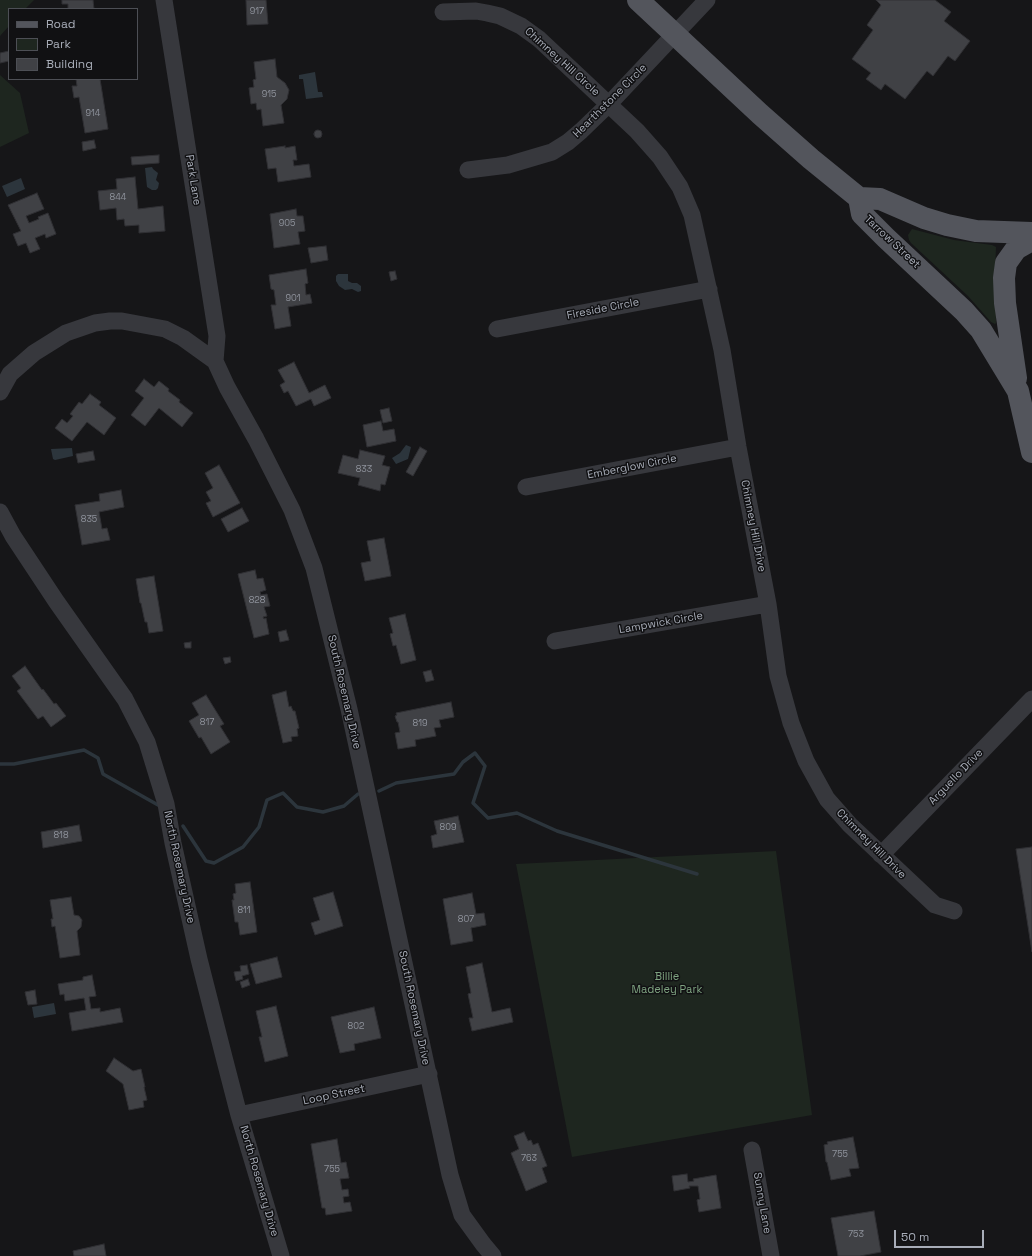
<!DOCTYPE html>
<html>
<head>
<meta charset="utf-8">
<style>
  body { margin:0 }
  #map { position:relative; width:1032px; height:1256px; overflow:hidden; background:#161618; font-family:"Space Grotesk",sans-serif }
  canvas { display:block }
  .legend { position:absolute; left:8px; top:8px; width:130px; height:72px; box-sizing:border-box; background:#111113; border:1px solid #4d4f55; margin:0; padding:5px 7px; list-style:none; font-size:12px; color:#a8adb8 }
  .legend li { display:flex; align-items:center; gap:8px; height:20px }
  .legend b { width:20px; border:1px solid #4d4f55 }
  .scale { position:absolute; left:894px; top:1230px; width:90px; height:18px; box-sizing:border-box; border:2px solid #a8adb8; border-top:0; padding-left:5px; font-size:12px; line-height:14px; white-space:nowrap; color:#a8adb8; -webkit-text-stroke:3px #111113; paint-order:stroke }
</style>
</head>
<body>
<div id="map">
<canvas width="1032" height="1256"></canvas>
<ul class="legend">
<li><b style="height:5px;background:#53555c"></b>Road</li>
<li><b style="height:11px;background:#1e261f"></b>Park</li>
<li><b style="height:11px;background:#404145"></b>Building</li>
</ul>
<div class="scale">50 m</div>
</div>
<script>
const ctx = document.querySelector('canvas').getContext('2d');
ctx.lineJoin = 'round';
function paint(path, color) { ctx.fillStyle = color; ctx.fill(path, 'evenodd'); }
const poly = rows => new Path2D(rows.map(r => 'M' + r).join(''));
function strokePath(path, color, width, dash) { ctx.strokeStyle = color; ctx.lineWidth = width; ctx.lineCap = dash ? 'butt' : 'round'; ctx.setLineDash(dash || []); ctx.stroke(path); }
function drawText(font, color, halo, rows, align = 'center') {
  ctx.font = font + ' "Space Grotesk",sans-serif'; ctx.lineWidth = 3; ctx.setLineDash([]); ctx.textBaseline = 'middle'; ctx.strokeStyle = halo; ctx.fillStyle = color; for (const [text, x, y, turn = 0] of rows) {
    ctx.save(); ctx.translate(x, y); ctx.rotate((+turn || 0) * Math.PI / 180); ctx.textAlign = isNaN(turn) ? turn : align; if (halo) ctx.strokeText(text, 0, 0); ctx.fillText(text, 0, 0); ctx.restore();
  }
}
const green = poly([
  [0,0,34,0,25,9,9,9,9,26,0,36],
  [0,75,20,93,29,133,0,147],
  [912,229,954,240,992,245,996,247,995,272,996,323,995,324,991,322,968,296,911,243,909,240,908,235],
  [776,851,812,1115,572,1157,516,864]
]);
const water = poly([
  [315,72,318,92,322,92,323,97,306,99,303,79,299,79,299,75],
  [152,167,153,169,158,173,156,180,159,183,158,188,156,190,152,190,147,187,145,168],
  [21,178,25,189,7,197,2,186],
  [338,274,348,274,348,281,352,283,357,283,361,286,361,291,358,292,352,289,345,290,339,286,336,281,336,276],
  [406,445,411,447,408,459,396,464,392,458,400,453],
  [72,448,73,456,55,460,53,459,51,449],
  [54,1003,56,1014,34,1018,32,1007]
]);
const stream = poly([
  [0,764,14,764,84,750,98,758,103,774,158,805],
  [379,791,396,783,454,774,463,762,475,753,485,766,473,803,488,818,517,813,557,831,697,874],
  [183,826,206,861,214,863,243,847,259,827,267,800,283,793,297,807,323,812,344,806,358,794]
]);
const building = poly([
  [62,0,93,0,94,9,68,9,68,4,62,4,62,0],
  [246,0,266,0,268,24,247,25,246,0],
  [876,0,935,0,951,12,944,21,970,41,955,61,948,56,933,76,927,71,905,99,885,84,881,90,866,79,871,73,852,59,873,30,867,25,881,5,876,0],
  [9,51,9,61,0,63,0,53,9,51],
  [275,59,277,77,285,83,289,90,287,99,281,105,284,123,263,126,261,109,257,110,256,103,251,104,249,88,254,87,253,80,256,79,254,62,275,59],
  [76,79,100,79,108,129,85,133,79,97,74,98,72,86,77,86,76,79],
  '314 134a4 4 0 1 1 8 0a4 4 0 1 1-8 0Z',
  [94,140,96,148,83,151,82,142,94,140],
  [285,146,285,148,295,146,297,160,293,160,294,166,309,164,311,177,278,182,276,168,268,169,265,149,285,146],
  [159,155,159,163,132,165,131,157,159,155],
  [135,177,138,209,163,206,165,231,139,233,139,225,125,226,124,219,117,220,116,208,100,210,98,191,117,189,116,179,135,177],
  [37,193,44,209,26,216,29,223,39,219,38,217,48,213,56,234,46,238,45,234,35,238,40,249,30,253,26,243,18,246,13,234,21,231,8,205,37,193],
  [296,209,297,216,303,216,305,231,298,232,300,244,274,248,270,214,296,209],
  [326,246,328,260,311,263,308,248,326,246],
  [306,269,308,283,305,284,306,295,310,294,312,303,288,307,291,326,275,329,271,305,276,305,274,290,271,289,269,275,306,269],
  [395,271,397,279,391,281,389,272,395,271],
  [294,362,309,393,325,385,331,398,314,406,311,399,296,406,288,391,284,393,280,385,285,382,278,370,294,362],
  [144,379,154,387,159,381,169,389,168,391,180,400,179,402,193,413,182,427,159,408,145,426,131,415,144,398,135,391,144,379],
  [90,394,101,402,99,405,116,418,104,435,87,422,72,441,55,428,62,419,67,423,73,416,70,414,79,402,82,404,90,394],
  [389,408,392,421,383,423,380,410,389,408],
  [381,421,383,431,394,429,396,441,367,447,363,425,381,421],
  [420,447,427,451,413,476,406,472,420,447],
  [360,450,385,456,382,465,390,467,385,485,381,484,380,491,358,485,360,478,338,473,343,455,358,459,360,450],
  [93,451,95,460,78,463,76,454,93,451],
  [219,465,240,503,213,517,206,503,211,501,206,492,213,488,205,473,219,465],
  [121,490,124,507,99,512,102,529,107,528,110,540,82,545,75,505,100,501,99,494,121,490],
  [242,508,249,521,228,532,221,519,242,508],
  [384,538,391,576,365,581,361,563,371,561,367,541,384,538],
  [255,570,257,579,263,578,266,590,260,592,261,595,267,594,270,606,264,607,267,616,263,617,264,619,266,618,269,634,254,638,238,574,255,570],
  [154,576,163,631,149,633,147,622,145,622,141,603,140,603,136,579,154,576],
  [405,614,416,660,401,664,396,645,393,646,390,634,393,633,389,618,405,614],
  [286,630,289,640,280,642,278,632,286,630],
  [191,642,191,648,185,648,184,643,191,642],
  [230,657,231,662,225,664,223,658,230,657],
  [25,666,42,690,43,689,54,704,56,703,66,716,51,727,43,716,38,719,17,691,21,688,12,676,25,666],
  [431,670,434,680,426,682,423,672,431,670],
  [286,691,289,707,291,706,293,711,295,711,299,728,297,729,298,736,291,737,292,741,283,743,272,695,286,691],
  [206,695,224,724,220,726,230,742,211,754,201,737,199,738,189,721,199,715,192,703,206,695],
  [451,702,454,717,439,720,441,727,434,728,436,736,415,740,416,746,398,749,395,733,400,732,398,722,397,722,395,716,397,715,396,713,451,702],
  [458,816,464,842,433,848,431,836,437,834,434,821,458,816],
  [79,825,82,841,43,848,41,832,79,825],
  [1032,847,1032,952,1016,849,1032,847],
  [250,882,257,932,240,935,238,922,235,922,232,900,234,900,233,894,236,893,235,884,250,882],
  [333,892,343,926,315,935,311,923,320,920,313,898,333,892],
  [472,893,476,914,484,913,486,925,471,928,473,941,451,945,443,899,472,893],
  [71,897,74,915,79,916,82,920,81,927,77,931,80,955,60,958,55,926,52,927,51,919,53,919,50,900,71,897],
  [277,957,282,977,256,984,250,964,277,957],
  [482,963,492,1012,510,1008,513,1022,472,1031,469,1018,473,1018,468,994,471,993,466,967,482,963],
  [247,965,249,974,242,976,243,979,236,981,234,972,241,971,240,966,247,965],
  [92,975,96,996,89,997,91,1009,100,1008,100,1012,120,1008,123,1022,72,1031,69,1013,86,1010,84,998,65,1001,64,994,60,995,58,984,83,980,83,977,92,975],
  [248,979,250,985,242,988,240,982,248,979],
  [35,990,37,1004,28,1005,25,992,35,990],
  [276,1006,288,1056,265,1062,259,1037,262,1037,256,1011,276,1006],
  [374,1007,381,1038,354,1044,355,1050,340,1053,331,1017,374,1007],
  [114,1058,133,1071,141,1069,145,1087,144,1087,147,1100,143,1101,144,1107,129,1110,123,1084,106,1071,114,1058],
  [524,1132,528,1141,531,1140,533,1145,538,1143,547,1166,542,1168,547,1182,526,1191,511,1153,519,1149,514,1136,524,1132],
  [853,1137,859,1168,849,1169,851,1176,831,1180,827,1162,826,1162,824,1145,828,1144,827,1142,853,1137],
  [337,1139,341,1163,346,1162,349,1178,340,1179,342,1190,348,1189,349,1196,343,1197,344,1203,350,1202,352,1211,326,1215,325,1208,322,1208,311,1144,337,1139],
  [687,1174,688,1182,694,1181,693,1179,716,1175,721,1208,699,1212,697,1200,700,1199,698,1186,689,1186,690,1188,674,1191,672,1176,687,1174],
  [874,1211,881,1252,860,1256,838,1256,831,1218,874,1211],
  [104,1244,106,1256,74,1256,73,1251,104,1244]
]);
const minor = poly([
  [164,0,217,336,215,361],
  [443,12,476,11,487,13,500,16,521,26,539,39,637,131,660,157,680,187,692,215,722,350,738,447,768,604,778,676,791,723,806,761,827,799,850,825,935,905,954,911],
  [468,170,508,165,552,152,568,142,581,131,609,104,707,0],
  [497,329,709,289],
  [0,392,10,374,34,353,66,333,95,323,110,321,122,321,165,329,183,338,215,361,227,387,256,439,292,510,314,568,349,709,450,1175,462,1215,483,1244,493,1256],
  [526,487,738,447],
  [0,512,13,536,56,601,125,699,147,742,166,804,173,843,199,959,225,1061,239,1115,281,1256],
  [555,641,768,604],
  [881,855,1032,699],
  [239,1115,429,1074],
  [752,1150,771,1256]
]);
const major = poly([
  [638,0,760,114,811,159,859,198,862,214,886,238,964,311,981,330,1018,391,1032,452],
  [859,198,880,199,924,218,947,225,976,231,1032,233],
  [1016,378,1005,303,1004,278,1006,263,1016,249,1032,240]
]);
const numberNames = [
  ["917",257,12],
  ["915",269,95],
  ["914",93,114],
  ["844",118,198],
  ["905",287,224],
  ["901",293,299],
  ["833",364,470],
  ["835",89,520],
  ["828",257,601],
  ["817",207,723],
  ["819",420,724],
  ["809",448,828],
  ["818",61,836],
  ["811",244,911],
  ["807",466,920],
  ["802",356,1027],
  ["755",840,1155],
  ["763",529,1159],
  ["755",332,1170],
  ["753",856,1235]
];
const streetNames = [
  ["Chimney Hill Circle",562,62,42],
  ["Hearthstone Circle",610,101,-45],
  ["Park Lane",193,180,81],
  ["Tarrow Street",892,242,43],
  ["Fireside Circle",603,309,-11],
  ["Emberglow Circle",632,467,-11],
  ["Chimney Hill Drive",753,526,79],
  ["Lampwick Circle",661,623,-10],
  ["South Rosemary Drive",344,692,77],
  ["Arguello Drive",956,777,-46],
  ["Chimney Hill Drive",871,844,45],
  ["North Rosemary Drive",179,867,78],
  ["South Rosemary Drive",414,1008,78],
  ["Loop Street",334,1095,-12],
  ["North Rosemary Drive",259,1181,74],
  ["Sunny Lane",762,1203,80]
];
const parkNames = [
  ["Billie",667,977],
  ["Madeley Park",667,990]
];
paint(green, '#1e261f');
paint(water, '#2c353c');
strokePath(stream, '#2c353c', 3.5);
paint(building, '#404145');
strokePath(building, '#303034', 1);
strokePath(minor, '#37383d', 17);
strokePath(major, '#53555c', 22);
drawText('9px', '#8e929b', null, numberNames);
drawText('11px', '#a8adb8', '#111113', streetNames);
drawText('11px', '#7fa381', '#111113', parkNames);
</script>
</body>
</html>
